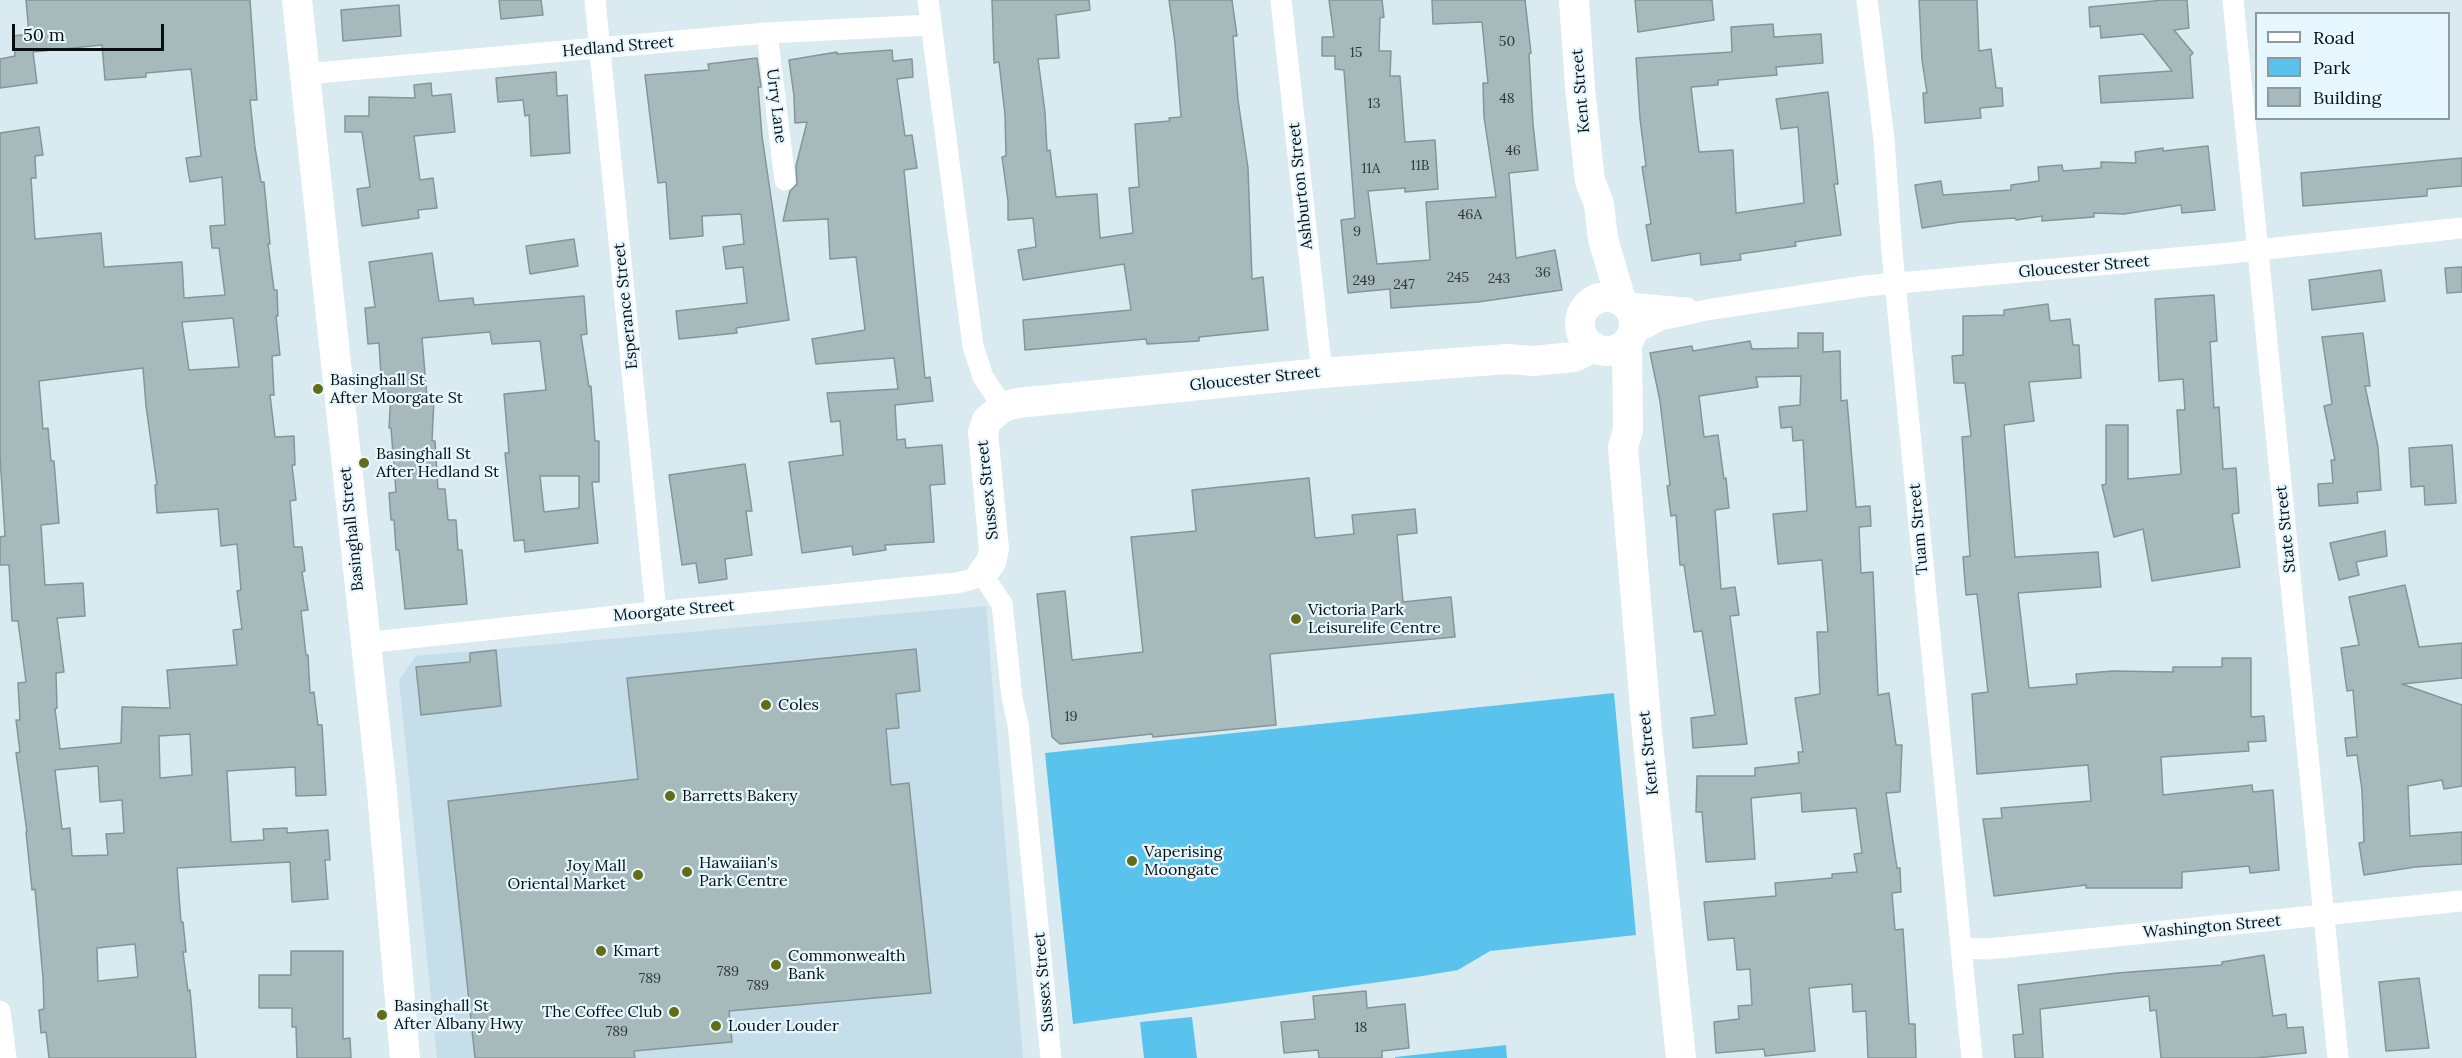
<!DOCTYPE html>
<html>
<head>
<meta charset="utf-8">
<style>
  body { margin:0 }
  #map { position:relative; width:2462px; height:1058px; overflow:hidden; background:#d9eaf1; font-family:Lora,serif }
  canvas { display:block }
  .legend { position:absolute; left:2255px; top:12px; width:195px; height:108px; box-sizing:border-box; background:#e6f7ff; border:2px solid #8d999f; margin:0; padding:8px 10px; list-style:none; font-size:18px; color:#080d10 }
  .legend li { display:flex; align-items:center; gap:12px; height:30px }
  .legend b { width:30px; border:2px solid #8d999f }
  .scale { position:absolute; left:12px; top:24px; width:152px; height:27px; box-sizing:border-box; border:3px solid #080d10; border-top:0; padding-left:8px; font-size:18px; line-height:21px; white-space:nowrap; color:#080d10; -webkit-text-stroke:4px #e6f7ff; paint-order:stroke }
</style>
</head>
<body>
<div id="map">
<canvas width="2462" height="1058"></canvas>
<ul class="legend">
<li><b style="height:8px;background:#fff"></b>Road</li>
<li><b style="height:16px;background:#5ac3ed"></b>Park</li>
<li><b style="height:16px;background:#a6b9bb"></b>Building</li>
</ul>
<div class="scale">50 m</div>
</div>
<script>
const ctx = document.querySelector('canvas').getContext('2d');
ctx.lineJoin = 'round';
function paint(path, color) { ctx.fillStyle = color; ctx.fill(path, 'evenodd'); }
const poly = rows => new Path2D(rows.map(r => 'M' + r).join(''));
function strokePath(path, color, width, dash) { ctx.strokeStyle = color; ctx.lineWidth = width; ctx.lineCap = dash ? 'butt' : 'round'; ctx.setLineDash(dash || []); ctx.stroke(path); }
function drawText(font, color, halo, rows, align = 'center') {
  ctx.font = font + ' Lora,serif'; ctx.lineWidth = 4.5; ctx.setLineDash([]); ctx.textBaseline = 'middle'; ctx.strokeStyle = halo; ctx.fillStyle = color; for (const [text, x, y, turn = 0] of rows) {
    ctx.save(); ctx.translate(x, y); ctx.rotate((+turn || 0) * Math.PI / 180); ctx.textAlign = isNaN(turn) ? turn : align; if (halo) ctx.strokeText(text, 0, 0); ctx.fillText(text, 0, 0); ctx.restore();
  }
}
const built = poly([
  [986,606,1023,1058,437,1058,399,680,416,656]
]);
const green = poly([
  [1614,693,1636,935,1490,951,1458,970,1416,977,1073,1024,1045,753],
  [1192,1017,1197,1058,1144,1058,1140,1022],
  [1506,1045,1507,1058,1395,1058,1395,1057]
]);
const building = poly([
  [26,0,250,0,257,100,250,100,255,148,261,182,264,182,270,244,268,244,274,290,277,290,278,316,276,316,280,355,272,356,274,395,270,395,275,437,294,436,295,465,292,465,296,500,290,501,294,547,302,547,305,571,302,572,308,610,301,611,306,655,308,655,310,693,314,692,318,725,322,725,326,795,296,796,295,767,227,771,231,842,264,840,263,829,287,828,287,833,328,830,330,860,325,860,328,899,292,902,290,862,177,868,181,922,183,922,186,952,183,952,188,991,190,990,196,1058,49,1058,46,1032,41,1033,39,1010,44,1009,43,978,35,889,32,890,26,832,27,832,16,753,20,752,16,720,20,720,18,683,26,682,18,621,12,621,9,565,0,565,0,537,5,536,0,456,0,133,39,127,43,155,35,156,36,178,31,178,35,239,101,233,104,267,182,262,184,298,225,295,219,248,212,248,210,226,225,225,222,177,190,182,186,158,201,156,191,69,146,73,146,77,105,80,102,45,33,52,37,83,0,88,0,59,15,56,13,36,29,34,26,0],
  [233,318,239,367,189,370,182,322,233,318],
  [143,368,146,406,157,485,155,485,157,513,218,509,221,546,237,544,241,590,237,591,242,629,233,630,237,665,167,670,170,708,122,707,121,743,60,749,55,709,57,708,56,673,64,672,57,618,85,616,83,583,45,585,41,525,59,523,54,461,51,461,48,428,43,429,39,381,143,368],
  [190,734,192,775,160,778,159,736,190,734],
  [98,766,100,802,122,800,124,833,106,834,108,855,72,856,70,828,62,829,55,770,98,766],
  [135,944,138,977,98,981,97,948,135,944],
  [499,0,541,0,543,15,501,19,499,0],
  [992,0,1089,0,1090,10,1056,15,1059,58,1038,59,1045,112,1047,151,1050,150,1056,197,1097,194,1100,238,1133,233,1129,188,1139,187,1135,124,1170,121,1169,118,1181,117,1175,43,1169,0,1232,0,1237,36,1233,36,1238,100,1248,168,1252,279,1263,277,1268,330,1199,337,1199,341,1147,344,1146,339,1025,350,1023,320,1131,310,1124,264,1023,280,1018,250,1036,247,1033,218,1008,220,1008,201,1002,157,1006,156,1005,115,999,62,994,63,992,0],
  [1329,0,1382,0,1384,17,1380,18,1379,51,1391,51,1390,76,1400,76,1405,142,1435,140,1438,189,1405,192,1405,188,1368,191,1377,264,1430,260,1426,202,1496,197,1484,117,1483,83,1488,83,1482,22,1433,24,1432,0,1525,0,1531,53,1529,54,1533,124,1538,170,1509,173,1516,258,1555,250,1562,290,1478,302,1391,308,1390,289,1348,293,1341,220,1355,218,1344,70,1335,69,1335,56,1322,56,1322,37,1334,37,1329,0],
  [1635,0,1712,0,1714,20,1638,32,1635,0],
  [1919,0,1977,0,1979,51,1991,49,1996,88,2002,88,2003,106,1980,108,1981,118,1925,123,1923,93,1927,93,1922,60,1919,0],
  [2164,0,2187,0,2189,28,2174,30,2193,53,2190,56,2193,98,2101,103,2099,76,2172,71,2143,34,2101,38,2100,26,2090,27,2089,7,2164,0],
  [399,5,401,36,343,41,341,10,399,5],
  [1773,24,1774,37,1821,34,1823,63,1776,67,1777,75,1718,80,1718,85,1691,87,1699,152,1733,150,1736,213,1804,203,1798,127,1781,129,1776,99,1828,92,1838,184,1834,184,1841,235,1795,242,1796,246,1740,254,1741,260,1701,265,1700,253,1652,261,1646,225,1651,224,1642,167,1646,166,1640,119,1636,58,1732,52,1731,27,1773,24],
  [892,50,893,61,912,59,913,77,897,79,905,136,912,135,917,168,904,170,925,378,930,377,933,401,895,405,897,440,905,439,906,448,942,445,945,484,930,485,934,542,885,545,886,550,853,555,852,546,802,553,789,462,843,455,840,421,831,422,827,393,898,389,894,358,816,364,812,339,865,330,856,257,830,259,828,219,783,221,790,191,797,184,796,166,807,122,795,123,794,96,789,60,837,52,837,54,892,50],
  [757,58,761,87,758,87,762,136,789,320,736,328,737,333,679,339,676,311,747,303,743,267,726,269,723,247,744,244,741,214,702,216,703,236,670,239,666,182,658,183,645,75,709,70,708,64,757,58],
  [556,72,557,96,567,95,570,153,531,156,529,115,525,116,523,100,498,102,496,78,556,72],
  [431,83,432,96,451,94,455,132,414,136,420,180,433,178,437,208,418,210,419,218,362,226,357,189,370,187,362,132,345,132,345,116,369,116,369,97,415,98,414,85,431,83],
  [2208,146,2215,210,2182,213,2181,205,2124,214,2094,213,2094,217,2042,221,2042,216,2016,220,2015,218,1960,222,1922,228,1915,185,1941,181,1943,195,2011,190,2011,185,2039,181,2038,167,2062,165,2063,171,2101,168,2101,162,2136,163,2135,152,2163,148,2163,151,2208,146],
  [2462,158,2462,186,2427,189,2427,196,2303,206,2301,173,2462,158],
  [574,239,578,266,530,274,526,246,574,239],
  [432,253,439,301,473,298,474,305,584,296,587,334,581,335,589,387,591,386,595,441,599,441,599,482,592,482,598,543,525,552,524,540,514,541,505,453,509,453,504,394,546,390,540,341,492,344,490,332,422,338,427,398,434,399,432,441,435,441,438,489,445,489,448,520,456,520,458,550,462,550,467,604,405,609,399,550,396,550,394,520,391,520,389,493,396,492,391,428,389,428,391,392,382,393,379,343,368,344,365,308,375,307,369,262,432,253],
  [540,476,579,476,579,508,544,512,540,476],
  [2462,267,2462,292,2447,293,2445,268,2462,267],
  [2381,270,2385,301,2312,310,2309,280,2381,270],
  [2214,295,2217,341,2210,342,2214,408,2219,407,2223,469,2236,468,2239,513,2232,514,2240,567,2152,581,2143,529,2114,537,2102,485,2106,484,2106,425,2128,425,2128,479,2181,474,2177,410,2185,410,2183,379,2159,381,2155,299,2214,295],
  [2048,304,2050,321,2070,319,2073,345,2079,345,2081,378,2029,382,2034,421,2004,425,2015,557,2098,552,2101,587,2018,593,2029,688,2077,684,2076,674,2113,671,2173,672,2173,667,2222,667,2222,658,2251,658,2251,717,2264,716,2266,741,2248,742,2249,751,2161,757,2163,795,2252,785,2253,792,2273,790,2279,870,2250,873,2249,866,2182,872,2182,888,2086,888,2086,885,1994,896,1983,819,2002,818,2001,808,2091,801,2088,765,1977,774,1972,694,1988,692,1977,594,1966,595,1963,557,1970,556,1962,437,1971,436,1965,383,1954,383,1952,356,1963,355,1963,316,2004,315,2004,310,2048,304],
  [1798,333,1823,333,1823,352,1840,351,1841,401,1847,400,1856,507,1870,506,1871,526,1859,527,1861,573,1873,572,1878,695,1889,693,1896,745,1902,745,1900,792,1886,793,1894,848,1897,868,1900,868,1901,892,1892,893,1895,930,1903,929,1909,1024,1915,1024,1916,1058,1868,1058,1866,1011,1853,1012,1852,984,1809,988,1815,1051,1765,1056,1764,1049,1716,1053,1714,1022,1739,1019,1738,1006,1752,1005,1750,969,1737,970,1734,938,1708,940,1704,902,1776,896,1775,883,1832,878,1832,874,1857,872,1854,854,1862,853,1856,808,1802,812,1801,793,1751,798,1755,859,1706,862,1702,812,1696,812,1697,776,1755,776,1755,768,1799,763,1798,752,1803,752,1795,698,1820,694,1817,632,1828,632,1822,560,1778,564,1773,514,1807,511,1803,440,1793,441,1792,427,1781,428,1779,407,1800,405,1801,376,1756,377,1758,387,1699,396,1704,437,1718,435,1724,479,1726,478,1729,508,1715,510,1721,589,1735,587,1739,615,1730,616,1747,744,1693,748,1691,718,1715,715,1702,631,1694,632,1684,565,1680,565,1676,515,1671,516,1667,486,1670,485,1660,401,1650,353,1692,346,1693,351,1750,341,1752,349,1798,348,1798,333],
  [2363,333,2370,386,2365,386,2378,447,2381,490,2357,492,2358,503,2319,506,2318,484,2333,483,2331,460,2335,460,2324,406,2332,404,2322,337,2363,333],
  [2452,445,2456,503,2425,505,2424,486,2411,487,2409,448,2452,445],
  [745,464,752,511,746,511,752,555,725,559,727,579,699,583,696,563,682,565,669,475,745,464],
  [1309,478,1315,538,1354,534,1352,515,1415,509,1417,533,1397,535,1403,602,1451,597,1455,637,1270,654,1276,725,1153,737,1152,734,1060,744,1052,737,1037,594,1065,591,1072,660,1143,652,1131,537,1196,531,1192,490,1309,478],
  [2385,531,2387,556,2356,562,2359,575,2339,580,2330,543,2385,531],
  [2405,585,2419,647,2462,643,2462,678,2402,684,2462,705,2462,786,2444,789,2442,780,2408,786,2410,836,2462,832,2462,864,2415,867,2364,875,2359,843,2364,842,2362,790,2357,755,2347,756,2345,738,2357,737,2353,690,2347,691,2341,648,2359,645,2349,597,2405,585],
  [916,649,920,691,896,694,899,728,886,729,891,785,909,783,931,993,729,1011,732,1042,634,1051,635,1058,475,1058,448,801,638,779,627,678,916,649],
  [496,650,501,706,421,715,416,667,470,662,470,653,496,650],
  [291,951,343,951,343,1039,350,1038,351,1058,297,1058,296,1027,292,1027,292,1008,259,1008,259,975,291,975,291,951],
  [2264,955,2273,1016,2286,1014,2287,1028,2303,1027,2306,1053,2255,1058,2161,1058,2156,1010,2150,1011,2149,996,2040,1009,2043,1058,2015,1058,2013,1035,2023,1034,2018,985,2117,973,2222,965,2222,962,2264,955],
  [2419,978,2429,1048,2386,1051,2379,982,2419,978],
  [1366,991,1367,1008,1405,1004,1409,1048,1382,1051,1382,1058,1319,1058,1318,1050,1284,1053,1281,1022,1315,1019,1313,996,1366,991]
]);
const street = poly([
  [595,0,656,612],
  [928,0,973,346,983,377,1003,407],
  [1281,0,1322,373],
  [1867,0,1884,140,1892,252,1972,1058],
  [2233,0,2338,1058],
  [767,33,785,180],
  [305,74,767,33,931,25],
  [1625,303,1687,308],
  [1632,335,1661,320,1706,310,1865,286,2220,254,2462,228],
  [364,643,635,614,956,583,970,580,982,574,1002,604,1012,698,1018,724,1051,1058],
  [1961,948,1988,949,2462,901],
  [0,1011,6,1058]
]);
const secondary = poly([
  [297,0,382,792,405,1058],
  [1574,0,1580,88,1590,181,1599,204,1603,239,1621,300],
  '1580 324a27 27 0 1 1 54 0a27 27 0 1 1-54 0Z',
  [1627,343,1628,430,1623,447,1647,732,1681,1058],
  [982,574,991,562,994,549,983,432,987,420,1003,407,1017,403,1322,373,1508,359,1533,361,1574,357,1594,347]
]);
const markers = [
  [318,389,6,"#626d16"],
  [364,463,6,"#626d16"],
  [1296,619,6,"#626d16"],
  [766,705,6,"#626d16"],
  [670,796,6,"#626d16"],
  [1132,861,6,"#626d16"],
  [687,872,6,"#626d16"],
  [638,875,6,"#626d16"],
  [601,951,6,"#626d16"],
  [776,965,6,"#626d16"],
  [674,1012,6,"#626d16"],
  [382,1015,6,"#626d16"],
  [716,1026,6,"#626d16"]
];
const numberNames = [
  ["50",1507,42],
  ["15",1356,53],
  ["48",1507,99],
  ["13",1374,104],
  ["46",1513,151],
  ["11B",1420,166],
  ["11A",1371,169],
  ["46A",1470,215],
  ["9",1357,232],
  ["36",1543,273],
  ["245",1458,278],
  ["243",1499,279],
  ["249",1364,281],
  ["247",1404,285],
  ["19",1071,717],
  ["789",728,972],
  ["789",650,979],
  ["789",758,986],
  ["18",1361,1028],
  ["789",617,1032]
];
const streetNames = [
  ["Hedland Street",618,47,-5],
  ["Kent Street",1581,91,-95],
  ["Urry Lane",776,106,83],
  ["Ashburton Street",1301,186,-96],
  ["Gloucester Street",2084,267,-5],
  ["Esperance Street",626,306,-96],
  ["Gloucester Street",1255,379,-6],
  ["Sussex Street",988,490,-96],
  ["Basinghall Street",352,529,-96],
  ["Tuam Street",1919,529,-95],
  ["State Street",2286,529,-96],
  ["Moorgate Street",674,611,-5],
  ["Kent Street",1649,753,-96],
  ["Washington Street",2212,927,-5],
  ["Sussex Street",1044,982,-95]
];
const poiNames = [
  ["Basinghall St",330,380],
  ["After Moorgate St",330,398],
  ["Basinghall St",376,454],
  ["After Hedland St",376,472],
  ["Victoria Park",1308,610],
  ["Leisurelife Centre",1308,628],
  ["Coles",778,705],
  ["Barretts Bakery",682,796],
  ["Vaperising",1144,852],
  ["Moongate",1144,870],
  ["Hawaiian's",699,863],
  ["Park Centre",699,881],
  ["Joy Mall",626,866,"right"],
  ["Oriental Market",626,884,"right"],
  ["Kmart",613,951],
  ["Commonwealth",788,956],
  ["Bank",788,974],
  ["Basinghall St",394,1006],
  ["After Albany Hwy",394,1024],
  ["The Coffee Club",662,1012,"right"],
  ["Louder Louder",728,1026]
];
paint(built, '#c6deea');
paint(green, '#5ac3ed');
paint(building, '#a6b9bb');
strokePath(building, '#849698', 1.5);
strokePath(street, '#fff', 21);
strokePath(secondary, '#fff', 30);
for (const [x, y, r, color] of markers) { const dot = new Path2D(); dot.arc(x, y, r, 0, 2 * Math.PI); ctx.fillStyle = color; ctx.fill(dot); strokePath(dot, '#e6f7ff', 2); }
drawText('14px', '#30383b', null, numberNames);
drawText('16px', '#080d10', '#e6f7ff', streetNames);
drawText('16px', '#080d10', '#e6f7ff', poiNames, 'left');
</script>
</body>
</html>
